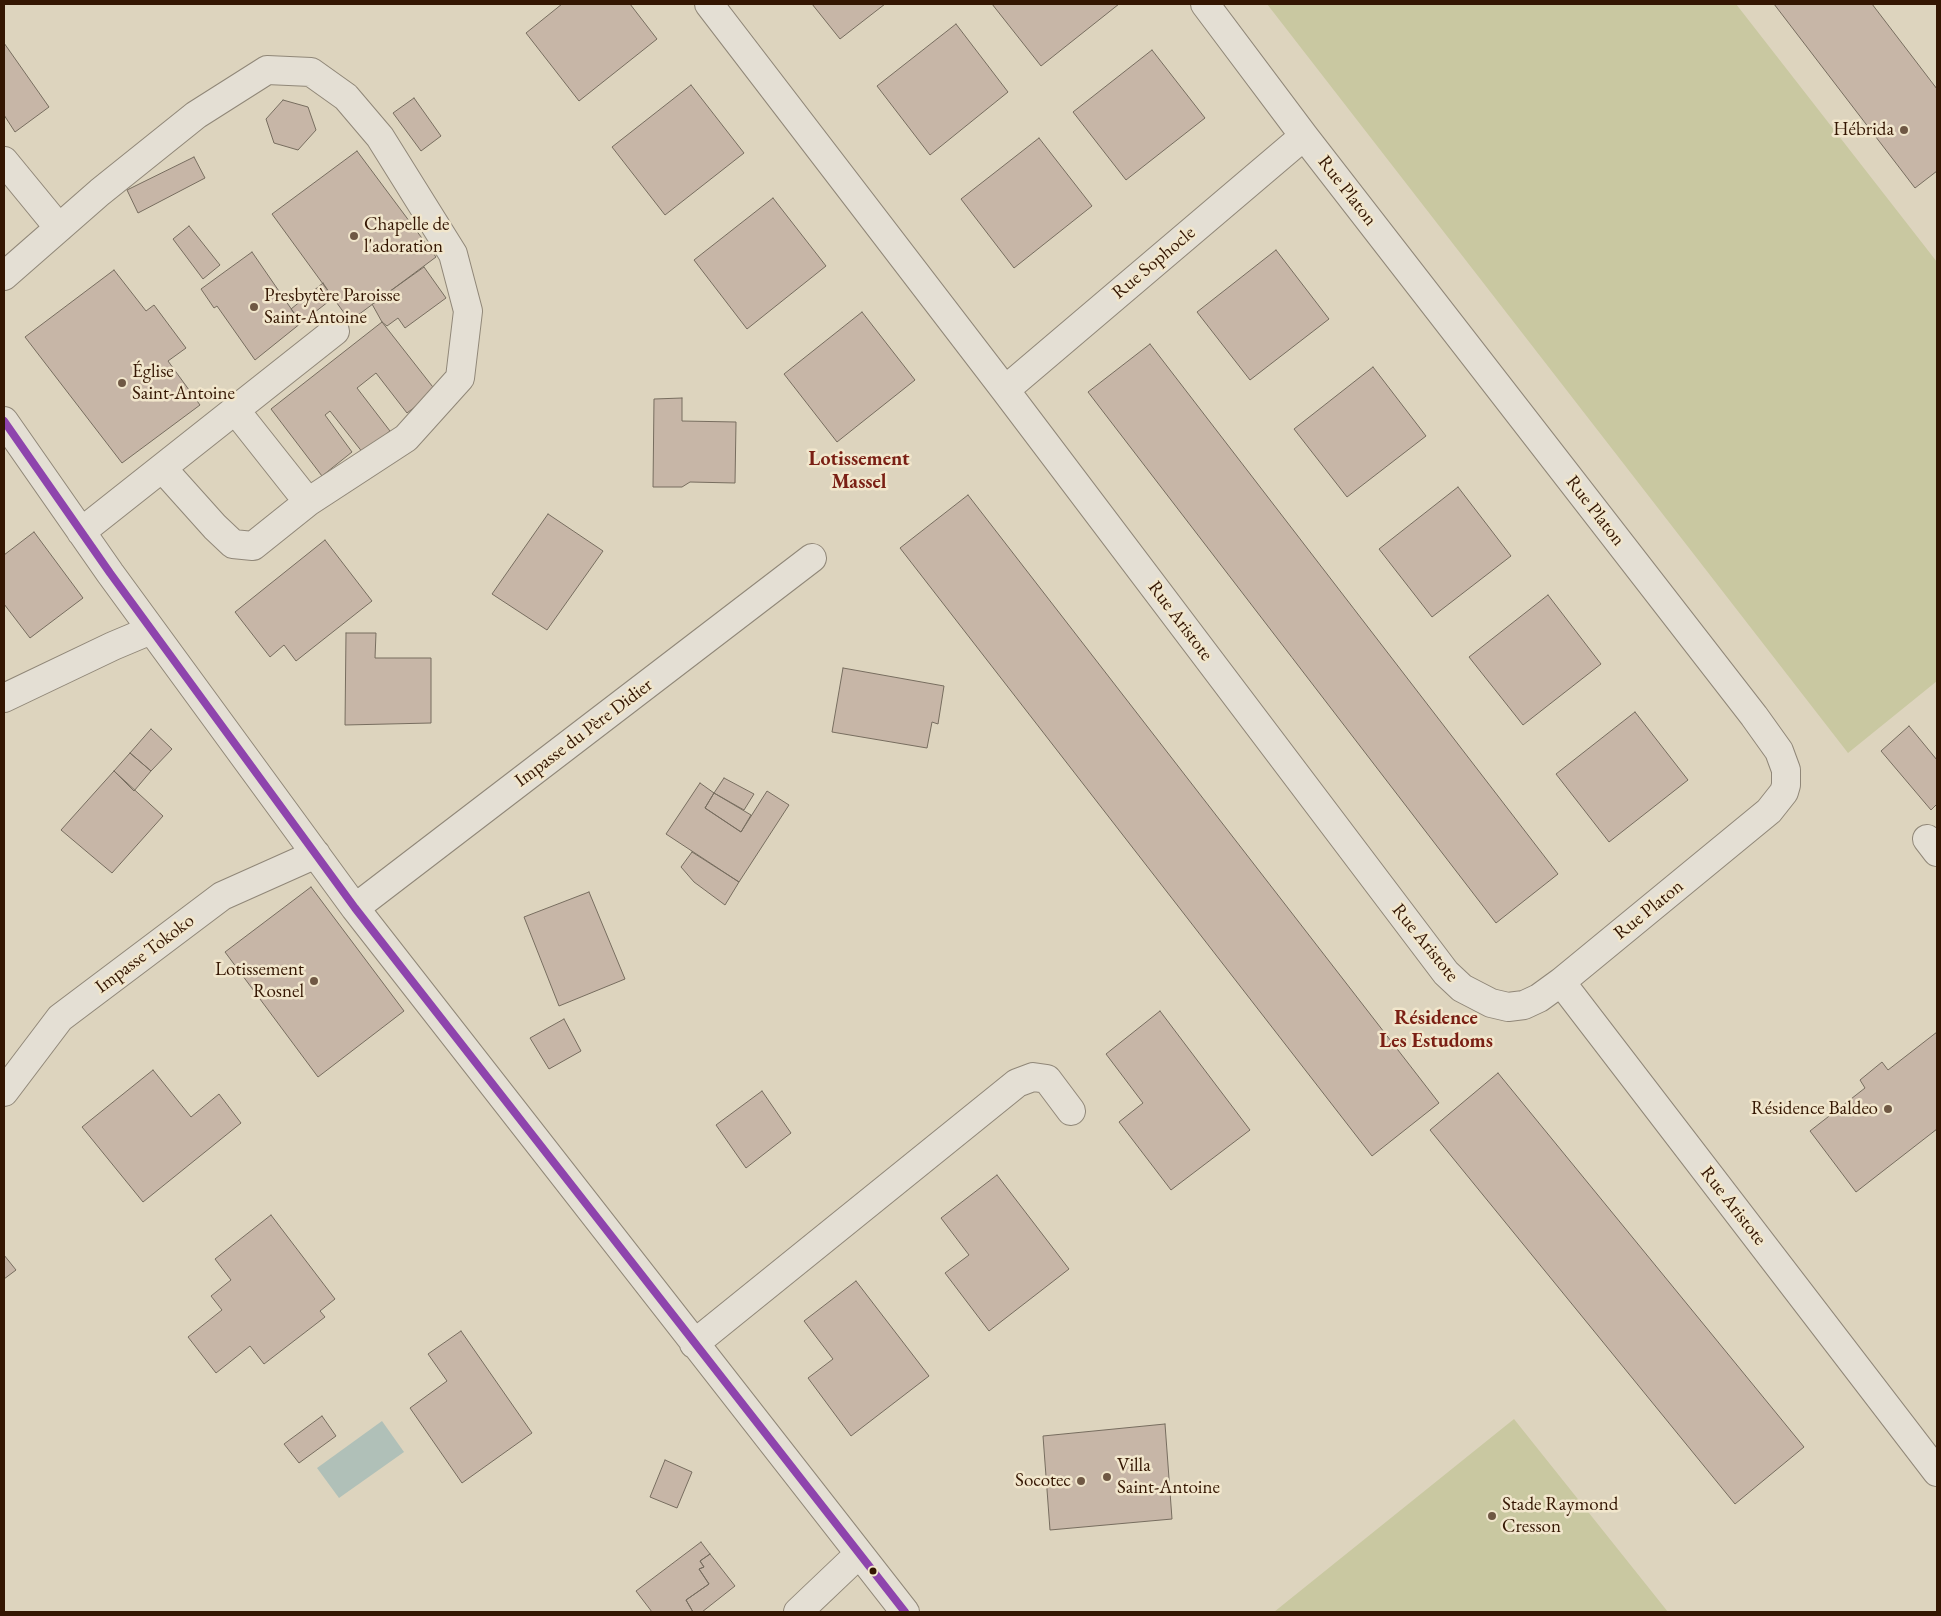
<!DOCTYPE html>
<html>
<head>
<meta charset="utf-8">
<style>
  body { margin:0 }
  #map { position:relative; width:1941px; height:1616px; overflow:hidden; background:#ddd4be; font-family:"EB Garamond",serif }
  canvas { display:block }
  .frame { position:absolute; inset:0; border:5px solid #341602; pointer-events:none }
</style>
</head>
<body>
<div id="map">
<canvas width="1941" height="1616"></canvas>
<div class="frame"></div>
</div>
<script>
const ctx = document.querySelector('canvas').getContext('2d');
ctx.lineJoin = 'round';
function paint(path, color) { ctx.fillStyle = color; ctx.fill(path, 'evenodd'); }
const poly = rows => new Path2D(rows.map(r => 'M' + r).join(''));
function strokePath(path, color, width, dash) { ctx.strokeStyle = color; ctx.lineWidth = width; ctx.lineCap = dash ? 'butt' : 'round'; ctx.setLineDash(dash || []); ctx.stroke(path); }
function drawText(font, color, halo, rows, align = 'center') {
  ctx.font = font + ' "EB Garamond",serif'; ctx.lineWidth = 5; ctx.setLineDash([]); ctx.textBaseline = 'middle'; ctx.strokeStyle = halo; ctx.fillStyle = color; for (const [text, x, y, turn = 0] of rows) {
    ctx.save(); ctx.translate(x, y); ctx.rotate((+turn || 0) * Math.PI / 180); ctx.textAlign = isNaN(turn) ? turn : align; if (halo) ctx.strokeText(text, 0, 0); ctx.fillText(text, 0, 0); ctx.restore();
  }
}
const green = poly([
  [1267,4,1736,4,1937,262,1937,681,1848,753],
  [1514,1419,1668,1612,1274,1612]
]);
const water = poly([
  [382,1421,404,1452,339,1498,317,1468]
]);
const building = poly([
  [562,4,630,4,657,39,579,101,526,33,562,4],
  [812,4,885,4,840,39,812,4],
  [992,4,1119,4,1041,66,992,4],
  [1774,4,1872,4,1937,89,1937,171,1915,188,1774,4],
  [956,24,1008,92,930,155,877,86,956,24],
  [4,43,49,107,15,132,4,115,4,43],
  [1152,50,1205,118,1126,180,1073,112,1152,50],
  [691,85,744,153,665,215,612,147,691,85],
  [414,98,441,136,421,151,393,113,414,98],
  [283,100,308,107,316,130,298,150,274,143,266,119,283,100],
  [1039,138,1092,206,1014,268,961,199,1039,138],
  [357,151,436,257,350,321,272,214,357,151],
  [194,157,205,178,138,213,127,190,194,157],
  [773,198,826,266,747,329,694,260,773,198],
  [189,226,220,265,203,279,173,239,189,226],
  [1276,250,1329,319,1250,380,1197,312,1276,250],
  [252,252,301,323,255,360,217,306,214,308,201,289,252,252],
  [424,267,446,298,405,328,398,318,387,326,382,322,372,304,424,267],
  [114,270,146,311,154,305,186,348,168,361,200,405,122,463,25,337,114,270],
  [323,283,333,298,301,323,291,309,323,283],
  [862,312,915,380,837,442,784,374,862,312],
  [382,322,436,391,407,413,376,373,357,388,390,431,363,453,330,411,325,415,352,452,322,476,271,409,382,322],
  [1150,344,1558,874,1496,923,1088,392,1150,344],
  [1373,367,1426,436,1347,497,1294,429,1373,367],
  [682,398,682,421,736,422,735,483,690,482,682,487,653,487,654,399,682,398],
  [1458,487,1511,556,1432,617,1379,549,1458,487],
  [968,495,1439,1103,1372,1156,900,548,968,495],
  [548,514,603,551,547,630,492,594,548,514],
  [34,532,83,598,30,638,4,604,4,555,34,532],
  [325,540,372,601,296,661,284,645,270,657,235,612,325,540],
  [1548,595,1601,664,1523,725,1469,657,1548,595],
  [346,633,376,633,375,658,431,658,431,723,345,725,346,633],
  [843,668,944,686,938,724,932,722,927,748,832,732,843,668],
  [1635,712,1688,780,1609,842,1556,774,1635,712],
  [1909,726,1937,760,1937,804,1931,810,1881,751,1909,726],
  [151,729,172,749,151,771,130,753,151,729],
  [130,753,151,771,134,791,114,771,130,753],
  [114,771,163,816,112,873,61,830,114,771],
  [724,778,754,794,744,810,714,793,724,778],
  [700,783,714,793,705,808,741,832,767,791,789,805,739,882,666,834,700,783],
  [714,793,751,815,741,832,705,808,714,793],
  [692,852,739,882,725,905,694,882,681,867,692,852],
  [311,887,404,1011,318,1077,225,952,311,887],
  [589,892,625,979,559,1006,524,917,589,892],
  [1160,1011,1250,1130,1171,1190,1119,1122,1143,1103,1106,1054,1160,1011],
  [564,1019,581,1051,549,1069,530,1038,564,1019],
  [1937,1032,1937,1129,1856,1192,1810,1131,1865,1088,1860,1080,1882,1062,1888,1070,1937,1032],
  [153,1070,191,1117,219,1094,241,1123,143,1202,82,1127,153,1070],
  [1498,1073,1804,1447,1735,1504,1430,1130,1498,1073],
  [762,1091,791,1133,746,1168,716,1125,762,1091],
  [997,1175,1069,1269,989,1331,945,1273,969,1255,941,1218,997,1175],
  [271,1215,335,1299,320,1311,325,1317,264,1364,250,1346,216,1373,188,1337,222,1310,211,1296,231,1280,215,1259,271,1215],
  [4,1255,16,1270,4,1279,4,1255],
  [856,1281,929,1376,851,1436,808,1378,833,1359,804,1321,856,1281],
  [461,1331,532,1433,462,1483,410,1408,447,1381,428,1354,461,1331],
  [322,1416,336,1436,299,1463,284,1444,322,1416],
  [1165,1424,1172,1519,1050,1530,1043,1436,1165,1424],
  [665,1460,692,1472,677,1508,650,1497,665,1460],
  [701,1542,710,1554,700,1561,704,1567,699,1569,709,1584,686,1600,693,1612,652,1612,636,1591,701,1542],
  [710,1554,735,1586,702,1612,693,1612,686,1600,709,1584,699,1569,704,1567,700,1561,710,1554]
]);
const minor = poly([
  [709,4,1005,390,1446,973,1462,988,1491,1003,1508,1007,1524,1005,1539,998,1561,982,1769,811,1784,792,1786,785,1786,770,1779,751,1754,716,1304,136,1205,4],
  [4,161,59,228],
  [4,276,100,192,196,115,267,70,311,72,346,97,380,137,453,254,468,311,460,378,406,438,308,502,253,546,233,544,215,527,163,469],
  [1005,390,1304,136],
  [236,411,308,502],
  [4,421,110,573,355,908,905,1612],
  [81,532,335,331],
  [4,698,113,646,151,630],
  [1927,839,1937,852],
  [355,908,812,558],
  [1561,982,1937,1472],
  [4,1092,60,1018,222,896,316,854],
  [694,1344,1017,1083,1033,1077,1047,1079,1071,1111],
  [798,1612,859,1554]
]);
const bus1 = poly([
  [4,421,110,573,355,908,905,1612]
]);
const markers = [
  [1904,130,5,"#6f5844"],
  [354,236,5,"#6f5844"],
  [254,307,5,"#6f5844"],
  [122,383,5,"#6f5844"],
  [314,981,5,"#6f5844"],
  [1888,1109,5,"#6f5844"],
  [1107,1477,5,"#6f5844"],
  [1081,1481,5,"#6f5844"],
  [1492,1516,5,"#6f5844"],
  [873,1571,4.5,"#341602"]
];
const poiNames = [
  ["Hébrida",1894,130,"right"],
  ["Chapelle de",364,225],
  ["l'adoration",364,247],
  ["Presbytère Paroisse",264,296],
  ["Saint-Antoine",264,318],
  ["Église",132,372],
  ["Saint-Antoine",132,394],
  ["Lotissement",304,970,"right"],
  ["Rosnel",304,992,"right"],
  ["Résidence Baldeo",1878,1109,"right"],
  ["Villa",1117,1466],
  ["Saint-Antoine",1117,1488],
  ["Socotec",1071,1481,"right"],
  ["Stade Raymond",1502,1505],
  ["Cresson",1502,1527]
];
const streetNames = [
  ["Rue Platon",1347,191,52],
  ["Rue Sophocle",1154,263,-40],
  ["Rue Platon",1595,511,52],
  ["Rue Aristote",1180,621,53],
  ["Impasse du Père Didier",584,733,-37],
  ["Rue Platon",1649,910,-39],
  ["Rue Aristote",1425,943,51],
  ["Impasse Tokoko",145,954,-37],
  ["Rue Aristote",1733,1206,52]
];
const neighbourhoodNames = [
  ["Lotissement",859,460],
  ["Massel",859,483],
  ["Résidence",1436,1019],
  ["Les Estudoms",1436,1042]
];
paint(green, '#c9c8a1');
paint(water, '#b0c0b8');
paint(building, '#c7b6a7');
strokePath(building, '#776d5f', 1);
strokePath(minor, '#908778', 30);
strokePath(minor, '#e4dfd4', 28);
strokePath(bus1, '#8e44ad', 8);
for (const [x, y, r, color] of markers) { const dot = new Path2D(); dot.arc(x, y, r, 0, 2 * Math.PI); ctx.fillStyle = color; ctx.fill(dot); strokePath(dot, '#f1e6cc', 2); }
drawText('19px', '#341602', '#f1e6cc', poiNames, 'left');
drawText('19px', '#341602', '#f1e6cc', streetNames);
drawText('bold 20px', '#7a1f14', '#f1e6cc', neighbourhoodNames);
</script>
</body>
</html>
